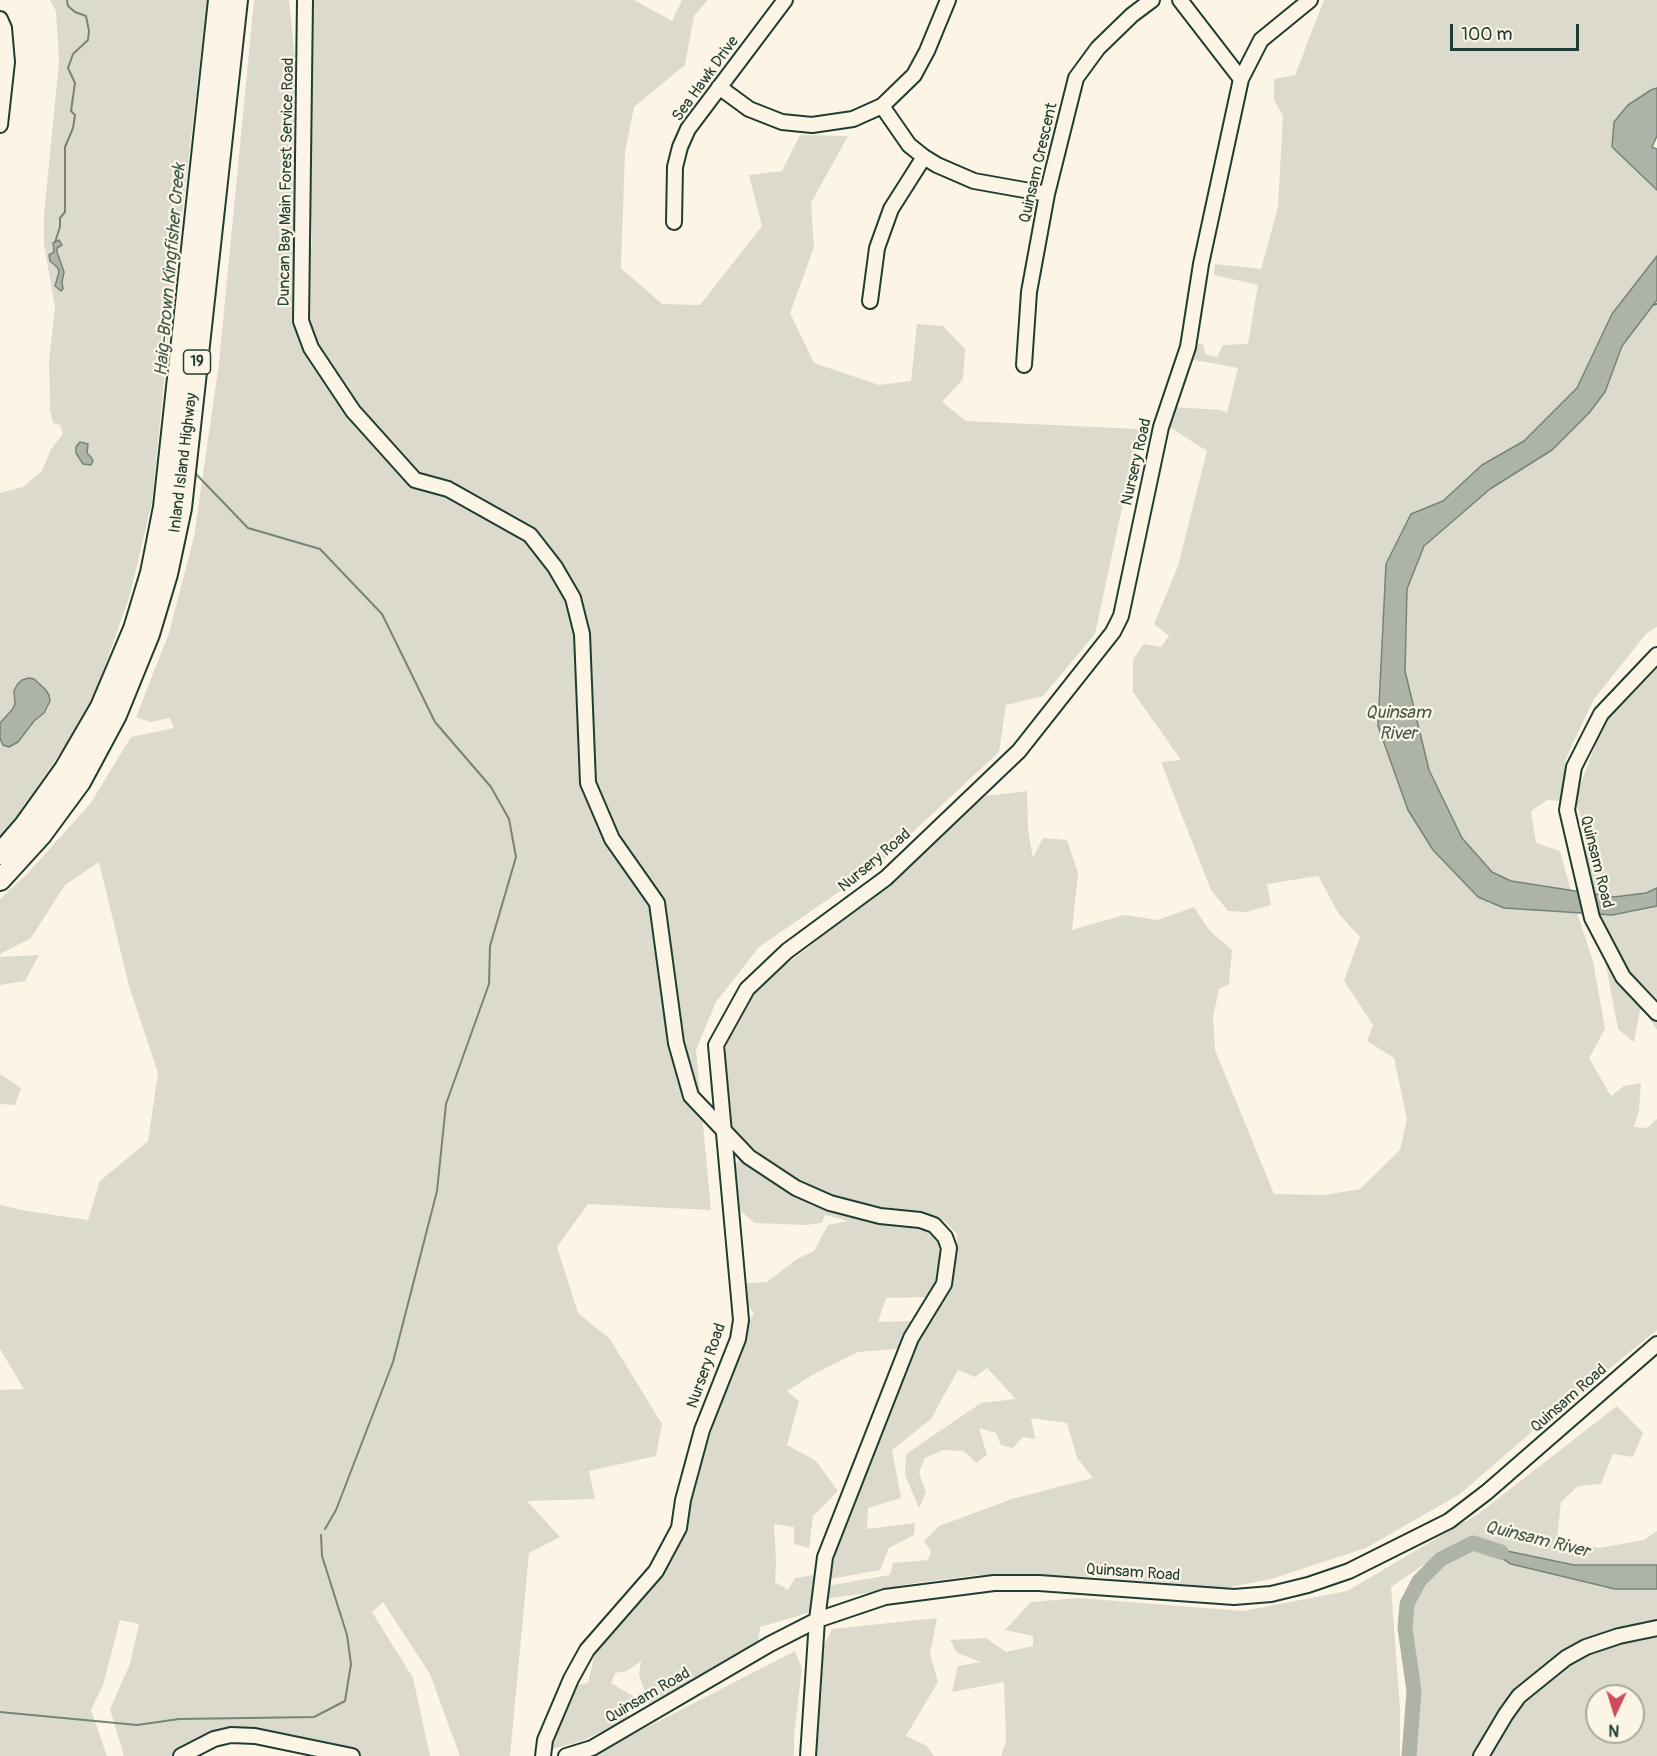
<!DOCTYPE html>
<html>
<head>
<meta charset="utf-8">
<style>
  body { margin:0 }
  #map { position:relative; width:1657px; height:1756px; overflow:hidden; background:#fcf5e5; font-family:Pangolin,sans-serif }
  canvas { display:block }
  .north { position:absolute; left:1585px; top:1684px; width:60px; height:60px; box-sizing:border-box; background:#fcf5e5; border:2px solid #a4ab9e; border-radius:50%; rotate:184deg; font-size:16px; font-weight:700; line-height:24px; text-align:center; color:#1f3d34 }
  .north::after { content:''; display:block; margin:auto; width:21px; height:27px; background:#d1495b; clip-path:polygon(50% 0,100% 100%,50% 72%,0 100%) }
  .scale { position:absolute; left:1450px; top:24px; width:129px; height:27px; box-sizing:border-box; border:3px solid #1f3d34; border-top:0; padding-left:8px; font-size:18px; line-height:21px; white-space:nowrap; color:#1f3d34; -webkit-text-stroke:4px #fcf5e5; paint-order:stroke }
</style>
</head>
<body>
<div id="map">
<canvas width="1657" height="1756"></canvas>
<div class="north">N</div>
<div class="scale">100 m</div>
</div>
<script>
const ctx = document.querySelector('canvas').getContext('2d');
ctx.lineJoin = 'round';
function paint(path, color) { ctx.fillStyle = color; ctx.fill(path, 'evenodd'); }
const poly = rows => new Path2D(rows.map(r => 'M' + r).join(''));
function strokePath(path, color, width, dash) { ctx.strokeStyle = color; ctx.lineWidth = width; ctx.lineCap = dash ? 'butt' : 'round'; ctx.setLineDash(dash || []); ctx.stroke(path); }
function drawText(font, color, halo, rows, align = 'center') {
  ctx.font = font + ' Pangolin,sans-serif'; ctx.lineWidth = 4.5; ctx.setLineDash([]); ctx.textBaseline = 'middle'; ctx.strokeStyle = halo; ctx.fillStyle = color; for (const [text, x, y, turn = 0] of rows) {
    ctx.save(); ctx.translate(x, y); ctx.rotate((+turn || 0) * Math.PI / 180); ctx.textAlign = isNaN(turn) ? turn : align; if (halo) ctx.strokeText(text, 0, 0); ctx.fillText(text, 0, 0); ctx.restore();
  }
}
const green = poly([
  [50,0,207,0,179,241,174,268,172,302,152,502,130,595,89,711,10,826,0,835,0,493,23,487,42,471,51,449,63,434,60,425,53,423,50,409,49,360,55,308,44,244,44,215,59,62,56,11],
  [254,0,289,0,298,90,295,248,312,246,309,145,309,0,634,0,672,21,682,0,708,0,694,16,685,65,634,107,625,152,621,268,662,304,700,305,762,226,749,175,782,171,800,135,848,136,811,203,814,247,790,313,814,363,879,385,911,381,917,324,943,326,965,349,963,379,942,402,966,421,1139,429,1095,634,1043,696,1006,705,999,752,875,867,759,947,716,1002,696,1050,711,1210,588,1204,557,1247,578,1313,610,1339,662,1424,656,1456,589,1471,595,1499,527,1501,560,1537,529,1553,510,1756,460,1756,430,1674,383,1602,372,1612,413,1678,430,1756,345,1756,302,1737,222,1729,170,1756,124,1756,110,1709,130,1664,139,1624,120,1620,103,1685,91,1710,107,1756,0,1756,0,1390,24,1389,0,1349,0,1205,27,1211,88,1220,100,1181,148,1141,158,1073,129,986,99,862,65,885,31,938,0,954,0,899,27,874,90,804,131,737,174,728,170,718,150,722,136,717,169,633,194,537,219,363],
  [1324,0,1657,0,1657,88,1651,90,1628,105,1614,122,1612,147,1657,190,1657,256,1612,314,1577,388,1524,441,1482,465,1443,501,1411,514,1378,726,1505,908,1577,913,1593,961,1605,1029,1589,1058,1611,1096,1624,1086,1641,1083,1639,1110,1634,1127,1647,1128,1657,1119,1657,1330,1534,1430,1460,1494,1366,1548,1271,1579,1226,1588,1104,1577,978,1575,908,1584,873,1592,825,1599,827,1586,890,1575,893,1563,928,1560,931,1551,924,1541,939,1526,1012,1499,1093,1478,1077,1458,1067,1423,1031,1418,1035,1439,1023,1437,1013,1448,1001,1445,996,1433,979,1428,987,1455,976,1463,964,1451,943,1450,925,1458,919,1472,926,1493,919,1508,905,1475,906,1454,981,1403,1016,1399,987,1368,975,1377,958,1370,931,1419,892,1450,901,1498,868,1508,867,1529,915,1523,914,1535,889,1548,880,1570,830,1579,835,1555,856,1496,917,1337,949,1289,957,1251,957,1234,945,1222,924,1212,881,1207,829,1197,777,1169,729,1126,724,1057,729,1035,754,988,808,948,986,796,1027,791,1028,830,1033,858,1043,838,1067,840,1078,873,1072,930,1124,915,1158,920,1194,907,1209,930,1232,950,1229,984,1219,989,1213,1017,1215,1050,1274,1194,1325,1195,1360,1189,1400,1150,1407,1119,1394,1058,1367,1041,1373,1025,1344,981,1360,937,1339,914,1318,876,1267,884,1271,905,1247,912,1228,911,1211,890,1161,762,1181,760,1133,692,1133,659,1144,644,1161,647,1169,636,1154,624,1178,566,1207,451,1165,424,1172,407,1221,410,1227,413,1238,368,1189,359,1193,344,1203,344,1205,354,1217,357,1223,345,1248,344,1258,285,1214,275,1215,264,1261,269,1278,207,1283,116,1274,100,1274,79,1295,75],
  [1657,300,1657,627,1646,634,1594,699,1566,758,1561,801,1547,800,1531,811,1536,843,1560,851,1571,891,1511,881,1492,872,1462,838,1429,770,1405,671,1407,589,1424,546,1490,489,1552,450,1589,413,1605,392,1622,346],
  [1657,655,1657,888,1646,893,1614,897,1588,893,1585,831,1575,799,1603,724,1651,659],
  [1657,906,1657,1030,1641,1005,1634,1042,1618,1029,1604,955,1599,914,1612,915],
  [39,955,25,981,0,985,0,957],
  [0,1074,21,1088,15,1105,0,1104],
  [741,1157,813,1206,873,1221,930,1228,941,1246,938,1281,928,1297,886,1298,878,1322,911,1321,898,1349,858,1352,814,1374,787,1391,799,1401,787,1445,816,1461,838,1491,813,1516,809,1548,794,1544,794,1527,774,1524,776,1561,775,1582,788,1590,795,1578,814,1575,811,1612,760,1627,758,1643,649,1704,639,1675,641,1661,627,1671,615,1673,611,1683,638,1699,623,1711,631,1717,582,1741,548,1750,573,1686,588,1683,596,1648,667,1567,687,1524,696,1480,743,1333,754,1313,746,1304,747,1283,767,1282,797,1259,814,1251,828,1225,848,1221,825,1215,822,1223,806,1225,755,1223,739,1210,734,1166],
  [1617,1406,1643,1433,1633,1457,1613,1454,1601,1484,1578,1486,1561,1502,1557,1539,1599,1548,1644,1540,1657,1531,1657,1565,1574,1565,1483,1546,1472,1539,1437,1556,1391,1587,1400,1709,1400,1756,1001,1756,1006,1741,1004,1682,952,1692,958,1666,981,1662,957,1653,950,1640,986,1638,1006,1652,1033,1646,1033,1636,1005,1630,1031,1602,1079,1598,1243,1611,1347,1591,1478,1514],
  [1473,1543,1511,1564,1615,1589,1657,1589,1657,1756,1409,1756,1414,1691,1405,1628,1407,1604,1419,1581,1441,1559],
  [1597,1696,1633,1696,1633,1732,1597,1732],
  [937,1618,930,1654,938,1682,906,1736,927,1746,934,1756,813,1756,820,1654,832,1629],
  [795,1651,802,1668,794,1737,794,1756,591,1756]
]);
const water = poly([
  [1657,88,1657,136,1652,147,1657,149,1657,190,1612,147,1614,122,1628,105,1651,90,1657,88],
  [59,240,62,245,57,248,57,252,64,272,62,282,63,289,61,291,55,286,59,272,58,268,50,261,49,255,54,252,53,243,59,240],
  [1657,256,1657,300,1622,346,1605,392,1589,413,1552,450,1490,489,1424,546,1407,589,1405,671,1429,770,1462,838,1492,872,1511,881,1614,897,1646,893,1657,888,1657,906,1612,915,1504,908,1478,897,1433,850,1408,810,1378,726,1386,564,1411,514,1443,501,1482,465,1524,441,1577,388,1612,314,1657,256],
  [80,442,88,444,87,453,91,457,93,461,91,465,83,464,76,453,76,447,80,442],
  [29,678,34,679,45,689,49,695,50,701,44,713,34,721,18,742,9,747,3,745,0,738,0,723,12,710,15,704,14,691,17,685,22,680,29,678],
  [1483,1546,1574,1565,1657,1565,1657,1589,1615,1589,1511,1564,1483,1546]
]);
const stream = poly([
  [55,242,60,227,60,218,65,212,65,147,73,128,75,115,71,111,75,83,68,68,73,54,88,40,89,31,86,16,75,12,68,6,67,0],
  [1653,305,1657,304],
  [194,472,248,528,320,549,382,614,435,722,491,787,509,819,516,857,490,946,489,984,446,1104,437,1191,393,1362,336,1510,325,1529],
  [0,1712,137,1725,179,1719,314,1717,345,1701,351,1664,347,1635,322,1556,321,1535]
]);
const river = poly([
  [1409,1756,1414,1691,1405,1628,1407,1604,1419,1581,1441,1559,1473,1543,1501,1552]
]);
const minor = poly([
  [305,0,301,321,311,348,353,411,415,480,448,489,530,535,555,567,573,598,582,634,588,783,612,839,657,903,676,1043,691,1096,749,1157,796,1188,830,1203,880,1216,920,1220,934,1225,945,1237,949,1248,944,1284,911,1338,825,1557,817,1620,808,1756],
  [1180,0,1241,79],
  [0,19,4,28,7,62,0,125],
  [719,87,749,109,782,122,812,125,853,119,882,106,914,75,927,51,948,0],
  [882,106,909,145,924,157,937,165,974,181,1047,194],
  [674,222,675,167,680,147,688,129,785,0],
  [870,301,877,248,891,209,924,157],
  [1024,365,1029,292,1047,194,1076,78,1098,48,1132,15,1152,0],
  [1657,655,1601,714,1574,767,1567,810,1592,918,1623,977,1657,1013],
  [181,1756,214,1739,231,1735,255,1736,352,1756],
  [543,1756,545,1740,571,1679,587,1650,656,1571,679,1528,683,1500,702,1430,738,1339,741,1320,716,1045,747,989,787,951,886,878,1019,751,1113,632,1121,616,1161,427,1188,347,1201,264,1241,79,1261,40,1310,0],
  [566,1756,592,1748,770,1644,817,1620,885,1597,994,1583,1039,1583,1234,1597,1271,1594,1308,1585,1349,1571,1449,1521,1487,1492,1657,1344],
  [1481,1756,1506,1714,1519,1696,1566,1658,1586,1647,1619,1636,1657,1628]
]);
const highway = poly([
  [0,854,25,825,65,769,101,707,134,629,151,573,164,507,219,0],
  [0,880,41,835,80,782,116,715,149,634,167,574,181,508,237,0]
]);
const shields = [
  [197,362,27]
];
const shieldNames = [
  ["19",197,362]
];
const streetNames = [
  ["Sea Hawk Drive",706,79,-54],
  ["Quinsam Crescent",1039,163,-77],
  ["Duncan Bay Main Forest Service Road",287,182,-89],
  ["Nursery Road",1137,462,-77],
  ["Inland Island Highway",184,463,-83],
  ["Nursery Road",875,861,-40],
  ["Quinsam Road",1596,862,76],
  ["Nursery Road",707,1366,-71],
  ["Quinsam Road",1569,1399,-41],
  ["Quinsam Road",1133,1573,4],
  ["Quinsam Road",648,1696,-30]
];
const waterNames = [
  ["Haig-Brown Kingfisher Creek",171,270,-85],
  ["Quinsam",1398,713],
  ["River",1398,734],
  ["Quinsam River",1537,1540,14]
];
paint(green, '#dcdacc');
paint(water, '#aeb3a7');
strokePath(water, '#758479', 1.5);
strokePath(stream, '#758479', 2);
strokePath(river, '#aeb3a7', 15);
strokePath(minor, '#1f3d34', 18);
strokePath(highway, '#1f3d34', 24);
strokePath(minor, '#fcf5e5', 14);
strokePath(highway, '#fcf5e5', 20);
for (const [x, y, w] of shields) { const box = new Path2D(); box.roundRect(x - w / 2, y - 12, w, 24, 4.5); ctx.fillStyle = '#fcf5e5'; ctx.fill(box); strokePath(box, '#1f3d34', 1.5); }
drawText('bold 15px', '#1f3d34', null, shieldNames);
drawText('16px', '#1f3d34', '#fcf5e5', streetNames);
drawText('italic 18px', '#435a51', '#fcf5e5', waterNames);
</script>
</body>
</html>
